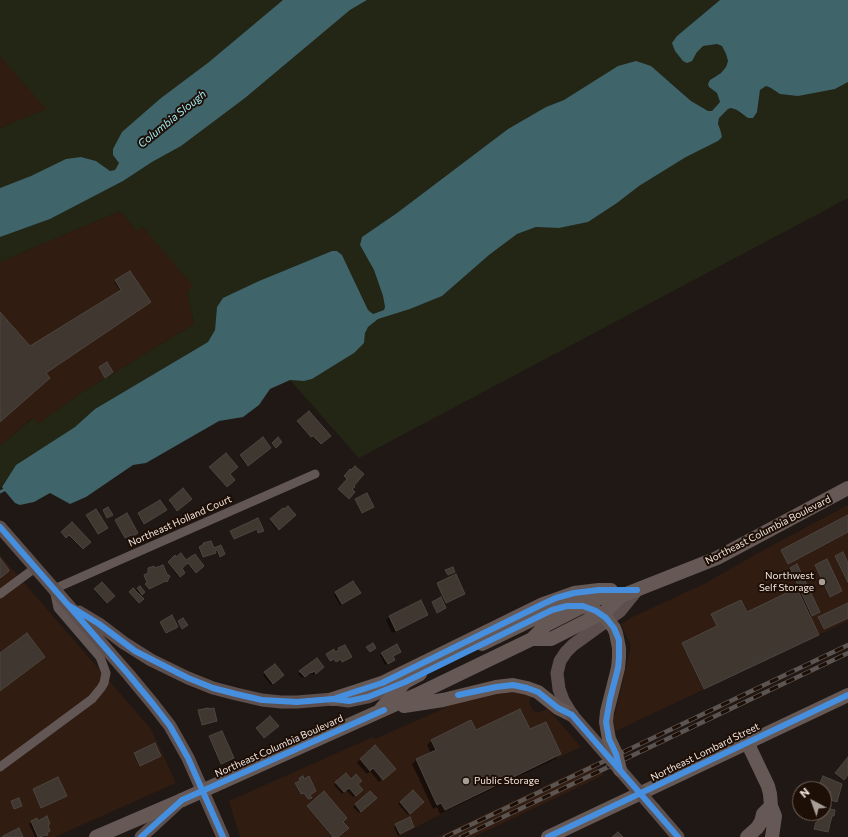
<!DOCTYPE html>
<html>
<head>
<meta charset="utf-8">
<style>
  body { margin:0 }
  #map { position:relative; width:848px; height:837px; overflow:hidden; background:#201814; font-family:Commissioner,sans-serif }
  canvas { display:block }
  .north { position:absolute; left:792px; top:781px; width:40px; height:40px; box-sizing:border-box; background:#1d0e06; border:1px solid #72645d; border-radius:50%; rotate:319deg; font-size:11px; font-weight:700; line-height:16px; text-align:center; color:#f1e6df }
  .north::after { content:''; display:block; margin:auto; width:14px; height:18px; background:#a89e98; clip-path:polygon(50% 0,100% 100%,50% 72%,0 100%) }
</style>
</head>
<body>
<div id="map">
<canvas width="848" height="837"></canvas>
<div class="north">N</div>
</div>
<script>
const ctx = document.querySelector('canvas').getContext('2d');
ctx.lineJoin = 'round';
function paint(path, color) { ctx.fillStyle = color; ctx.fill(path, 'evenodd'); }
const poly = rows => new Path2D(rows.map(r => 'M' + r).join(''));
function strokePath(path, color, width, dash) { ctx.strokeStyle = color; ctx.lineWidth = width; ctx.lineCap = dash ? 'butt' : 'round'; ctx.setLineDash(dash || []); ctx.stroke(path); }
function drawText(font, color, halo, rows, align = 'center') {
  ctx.font = font + ' Commissioner,sans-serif'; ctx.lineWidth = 4; ctx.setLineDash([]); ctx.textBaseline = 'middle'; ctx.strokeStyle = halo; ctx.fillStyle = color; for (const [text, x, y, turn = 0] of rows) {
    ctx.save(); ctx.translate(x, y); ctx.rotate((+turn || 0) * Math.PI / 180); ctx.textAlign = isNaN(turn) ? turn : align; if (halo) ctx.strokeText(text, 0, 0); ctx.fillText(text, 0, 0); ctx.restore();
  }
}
const built = poly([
  [0,56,47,109,0,128],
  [120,211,137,231,143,227,194,286,187,292,194,324,81,393,37,425,32,418,0,446,0,262],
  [848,505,848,621,616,731,613,722,631,646,621,624,630,618,704,584,758,553],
  [0,555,151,729,176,783,55,837,0,837],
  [512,691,531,696,529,703,533,710,536,712,539,712,548,709,581,747,441,814,398,837,240,837,229,801,373,737,375,739,447,707,449,703],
  [593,763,604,775,474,837,437,837]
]);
const green = poly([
  [0,0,283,0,209,62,161,98,117,142,113,149,119,163,115,170,110,171,96,161,81,157,0,188,0,128,46,109,0,56],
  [367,0,720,0,677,36,694,58,697,52,703,46,717,44,722,46,726,54,728,61,726,67,721,73,712,78,709,87,717,93,720,102,712,111,708,111,691,101,670,82,564,100,546,107,508,129,397,213,362,237,360,245,374,270,383,296,385,307,384,310,372,314,368,310,342,255,337,251,332,251,259,281,217,308,215,330,208,342,95,409,75,427,16,465,0,489,0,446,33,418,38,424,81,393,194,324,187,292,193,286,143,227,137,231,120,211,0,262,0,237,50,219,123,181,152,162,181,146,245,98,350,10],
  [848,82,848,198,359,458,290,380,304,381,312,379,354,353,364,343,365,333,368,327,378,319,410,309,442,296,489,255,517,234,536,227,559,228,588,222,617,203,639,186,686,157,718,141,720,129,718,124,719,118,728,109,731,108,737,110,742,115,757,112,760,90,766,86,771,88,835,89]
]);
const water = poly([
  [283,0,367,0,350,10,245,98,181,146,152,162,123,181,50,219,0,237,0,188,31,176,66,159,81,157,96,161,110,171,115,170,119,163,113,155,113,149,122,132,161,98,209,62],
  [720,0,848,0,848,82,835,89,798,96,780,94,771,88,766,86,760,90,757,112,753,118,748,118,737,110,731,108,728,109,719,118,718,124,720,129,722,137,718,141,686,157,639,186,617,203,588,222,559,228,536,227,517,234,489,255,442,296,410,309,378,319,368,327,365,333,364,343,354,353,312,379,304,381,290,380,270,389,259,405,243,417,219,421,146,463,133,465,86,497,70,504,50,493,34,502,20,505,15,503,4,490,2,487,16,465,75,427,95,409,208,342,215,330,217,307,223,298,259,281,332,251,337,251,342,255,368,310,373,314,384,310,385,307,383,296,374,270,360,245,362,237,397,213,508,129,546,107,564,100,618,66,636,61,651,66,691,101,708,111,712,111,720,102,717,93,709,87,708,84,710,80,721,73,726,67,728,61,726,54,722,46,717,44,703,46,697,52,692,61,687,63,683,61,675,51,672,43,677,36]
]);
const shadow = poly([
  [130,272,150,301,45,373,0,421,0,313,29,348,121,292,114,282],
  [309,412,330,436,320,444,311,436,310,437,297,422],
  [263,439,270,448,247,466,240,457],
  [226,454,228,474,234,480,226,487,209,468],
  [350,471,351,490,354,492,348,499,338,490,347,480,344,477],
  [183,490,190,499,176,511,169,502],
  [355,500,356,500,372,508,361,513],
  [160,501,165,511,143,524,138,515],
  [283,509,294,515,277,530,270,521],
  [95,511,106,527,97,534,86,517],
  [258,519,262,531,258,533,256,529,233,539,230,532],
  [116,521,136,533,131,537,130,535,124,538],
  [72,524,90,542,82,549,68,535,65,538,61,533],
  [203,544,214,549,220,546,223,555,219,557,216,551,214,553,202,557,198,548,204,546],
  [835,556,848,565,848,585,835,557],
  [175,557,186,561,203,566,195,573,187,563,180,568,184,572,178,577,168,563],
  [797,565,818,613,810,616,817,635,703,689,682,644,717,627,712,614,746,613,799,589,789,569],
  [815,566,840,592,829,597],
  [149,569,155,569,169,577,166,582,148,589,145,586,147,585,144,577,148,574],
  [353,582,357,595,340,605,334,595],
  [102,583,114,596,106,603,94,591],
  [438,584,463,594,446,603],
  [140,587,144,592,139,596,142,599,138,603,129,593,133,589,135,591],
  [421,602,427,614,424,618,392,633,386,620,389,617],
  [432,602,444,609,436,613],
  [848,604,848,617,823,629,818,619],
  [339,649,350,657,341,662,340,659,335,662,334,659,329,661,326,655,335,654,339,651],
  [382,653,392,656,394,660,385,665,380,655],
  [0,654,44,657,0,691],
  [323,667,313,675,311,673,309,674,308,673,302,678,298,674,300,672],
  [265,673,281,677,271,685,263,675],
  [198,711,216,721,201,725],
  [270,717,277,725,263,738,256,729],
  [529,731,560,754,556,759,440,814,437,807,433,809,412,764,416,760,431,753,427,745,432,740,476,732],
  [209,737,210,737,232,759,220,764],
  [155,744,159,756,139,766,134,755],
  [360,759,391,772,379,782,370,771,367,774,357,763],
  [848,759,848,773,842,780,835,774],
  [346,774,362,790,353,797,346,790,342,794,334,785],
  [299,779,309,795,310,798,307,799,304,793,300,794,295,784,300,782],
  [33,789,65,797,41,808],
  [413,791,423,802,408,815,398,804],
  [324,792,342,822,337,837,332,837,307,807],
  [370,792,375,798,359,813,353,807],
  [824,809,833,816,831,816,826,832,814,829,815,824,817,823,818,819,809,817,810,813,824,813],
  [31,822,49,824,47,826,49,831,46,834,46,835,45,837,35,837,29,824],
  [396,825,413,827,398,836,394,827]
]);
const stream = poly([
  [0,492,4,490]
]);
const building = poly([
  [130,271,151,302,46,373,50,378,0,422,0,312,30,346,121,290,115,280,130,271],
  [107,362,113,372,105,378,99,367,107,362],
  [309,411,331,436,321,444,313,436,311,437,297,421,309,411],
  [263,437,271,448,248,466,240,455,263,437],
  [278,437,282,442,276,448,272,443,278,437],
  [226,453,238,467,230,474,235,480,227,487,209,467,226,453],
  [355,466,364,474,354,486,355,487,352,489,355,492,349,499,338,489,347,479,344,476,350,469,351,470,355,466],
  [183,488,192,499,177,511,169,500,183,488],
  [367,493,374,507,362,513,355,499,367,493],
  [160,500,167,510,144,524,138,513,160,500],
  [288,506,296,515,279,530,270,519,283,508,284,509,288,506],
  [108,507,113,515,107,518,103,510,108,507],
  [96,509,108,528,98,534,86,515,96,509],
  [127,513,138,533,132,537,131,535,125,538,115,520,127,513],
  [848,515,848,532,788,564,781,550,848,515],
  [258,518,264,531,258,533,257,529,234,539,230,531,258,518],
  [72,522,91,542,83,549,69,535,66,538,61,532,72,522],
  [211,541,214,548,221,545,225,554,220,557,217,550,215,551,216,553,203,557,199,547,204,544,203,543,211,541],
  [843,552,848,563,848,583,835,556,843,552],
  [181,553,186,560,195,554,204,566,196,573,188,563,182,568,185,573,180,577,168,562,175,555,176,557,181,553],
  [0,558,9,570,8,572,0,578,0,558],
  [827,559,842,591,830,597,815,565,827,559],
  [797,564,820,612,812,616,790,568,797,564],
  [163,565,167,574,170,576,167,582,166,581,149,589,145,584,147,583,144,575,148,573,148,568,154,566,155,568,163,565],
  [453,567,455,572,448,575,445,570,453,567],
  [456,574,465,594,446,603,437,583,456,574],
  [353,581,361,593,342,604,335,592,353,581],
  [102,582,115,596,107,603,94,589,102,582],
  [140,586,145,592,142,595,137,588,140,586],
  [133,588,144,599,139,603,129,592,133,588],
  [797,588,819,635,704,689,682,643,717,626,711,614,741,600,747,612,797,588],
  [441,597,446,608,437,613,432,602,441,597],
  [421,600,428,615,396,631,389,616,421,600],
  [848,603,848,618,824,629,818,617,848,603],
  [172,615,178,627,166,633,160,622,172,615],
  [183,618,188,625,182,629,178,621,183,618],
  [27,633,45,657,0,691,0,653,27,633],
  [373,643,376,648,370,652,366,647,373,643],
  [397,644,401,652,393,656,395,660,388,664,381,653,397,644],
  [345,645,352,657,342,662,341,659,336,662,334,659,330,661,326,654,334,649,335,652,339,650,338,648,345,645],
  [317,658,324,667,316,674,314,671,312,673,311,672,305,677,299,671,317,658],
  [275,664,284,675,273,684,264,672,275,664],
  [208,708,208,709,214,708,217,721,202,725,198,710,208,708],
  [520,709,530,729,546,722,561,754,445,810,441,803,437,805,416,759,436,750,431,740,471,720,476,730,520,709],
  [270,716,279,726,264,738,256,728,270,716],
  [222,731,234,758,221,764,209,736,222,731],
  [155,743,161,756,140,766,134,753,155,743],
  [375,745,396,769,383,780,373,768,370,771,360,759,375,745],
  [848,757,848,775,844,780,835,773,848,757],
  [346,773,351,779,356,774,362,781,358,784,363,790,356,796,349,788,344,792,335,782,346,773],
  [303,776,304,779,309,776,316,791,310,795,312,798,308,799,304,793,301,794,295,783,300,781,299,778,303,776],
  [823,776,842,784,837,802,828,799,831,792,818,787,823,776],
  [58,777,67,796,41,808,33,789,58,777],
  [413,790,424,802,410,814,400,802,413,790],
  [324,791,347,818,343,822,349,828,338,837,333,837,307,806,324,791],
  [370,791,377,798,361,812,355,804,370,791],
  [19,798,22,806,14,809,11,801,19,798],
  [824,808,835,810,834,816,832,816,828,832,814,829,816,822,818,822,818,819,810,817,810,813,824,813,824,808],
  [47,816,50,824,48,825,50,831,47,833,48,835,38,837,31,821,37,818,38,821,47,816],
  [410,817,414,827,400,834,395,824,410,817],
  [19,828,23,837,3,837,3,836,19,828],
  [618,832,623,837,612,837,618,832]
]);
const minor = poly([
  [0,594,35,568],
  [0,767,92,699,101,688,104,683,106,673,100,657,58,608,54,589,315,474]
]);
const secondary = poly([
  [0,527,129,675,153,704,170,726,188,758,223,837],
  [79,612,99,624,124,643,151,660,188,678,213,688,236,694,262,700,281,702,297,702,333,699,349,701,368,697,405,682],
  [572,715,563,700,559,689,557,673,560,661,566,652,573,645,620,611,637,590],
  [654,809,678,837],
  [141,837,178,803]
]);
const primary = poly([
  [532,639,551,639,606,611,621,596],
  [482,644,552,610],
  [333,699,382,683,543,604,574,593,599,590,611,590],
  [404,706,443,700,496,687,513,685,527,688,538,692,558,708,572,715],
  [381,709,405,682,420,674],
  [747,742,768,786,770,794,771,806,775,816,772,837],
  [222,782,416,695,532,639,546,625,599,598,621,596,717,558,848,488],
  [96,837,182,800],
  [548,837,848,695],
  [747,837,757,828,761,822,763,814,771,806]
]);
const rail = poly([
  [445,837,848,645],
  [461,837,848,653]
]);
const secondaryBridge = poly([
  [572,715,654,809]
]);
const primaryBridge = poly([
  [552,610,567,606,576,605,591,608,606,618,614,628,616,633,619,648,619,658,618,668,607,712,606,722,609,739,616,754,620,770],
  [182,800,222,782]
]);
const cycleway = poly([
  [0,527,129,675,153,704,170,726,188,758,223,837],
  [68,605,99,624,135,651,188,678,213,688,236,694,262,700,297,702,333,699,349,701,368,697,405,682,552,610,567,606,583,606,596,611,606,618,614,628,619,640,619,658,618,668,610,699,606,722,609,739,616,754,620,770],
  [458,695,496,687,513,685,527,688,538,692,558,708,572,715,678,837],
  [336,698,382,683,543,604,556,598,574,593,599,590,637,590],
  [141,837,182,800,384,710],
  [548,837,848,695]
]);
const markers = [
  [822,582,4,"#a89e98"],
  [466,781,4,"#a89e98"]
];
const streetNames = [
  ["Northeast Holland Court",180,521,-24],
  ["Northeast Columbia Boulevard",768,530,-27],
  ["Northeast Columbia Boulevard",279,746,-24],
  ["Northeast Lombard Street",705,752,-26]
];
const poiNames = [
  ["Northwest",814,576],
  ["Self Storage",814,588],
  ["Public Storage",474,781,"left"]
];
const waterNames = [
  ["Columbia Slough",172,119,-39]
];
paint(built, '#301c11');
paint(green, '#232615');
paint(water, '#3f6469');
paint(shadow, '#0007');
strokePath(stream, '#3f6469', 3);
paint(building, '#403731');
strokePath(building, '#4c4540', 1);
strokePath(minor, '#635755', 9);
strokePath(secondary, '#5c4f4d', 13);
strokePath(primary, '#655855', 14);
strokePath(rail, '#5c5450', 4.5);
strokePath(rail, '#1d0e06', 3, [9]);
strokePath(secondaryBridge, '#5c4f4d', 13);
strokePath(primaryBridge, '#655855', 14);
strokePath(cycleway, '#468fdf', 6);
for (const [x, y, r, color] of markers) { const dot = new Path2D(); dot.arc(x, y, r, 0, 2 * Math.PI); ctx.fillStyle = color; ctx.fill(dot); strokePath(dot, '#1d0e06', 1.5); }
drawText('10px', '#f1e6df', '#1d0e06', streetNames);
drawText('10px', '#f1e6df', '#1d0e06', poiNames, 'right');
drawText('italic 11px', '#a1eef8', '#1d0e06', waterNames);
</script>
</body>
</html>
